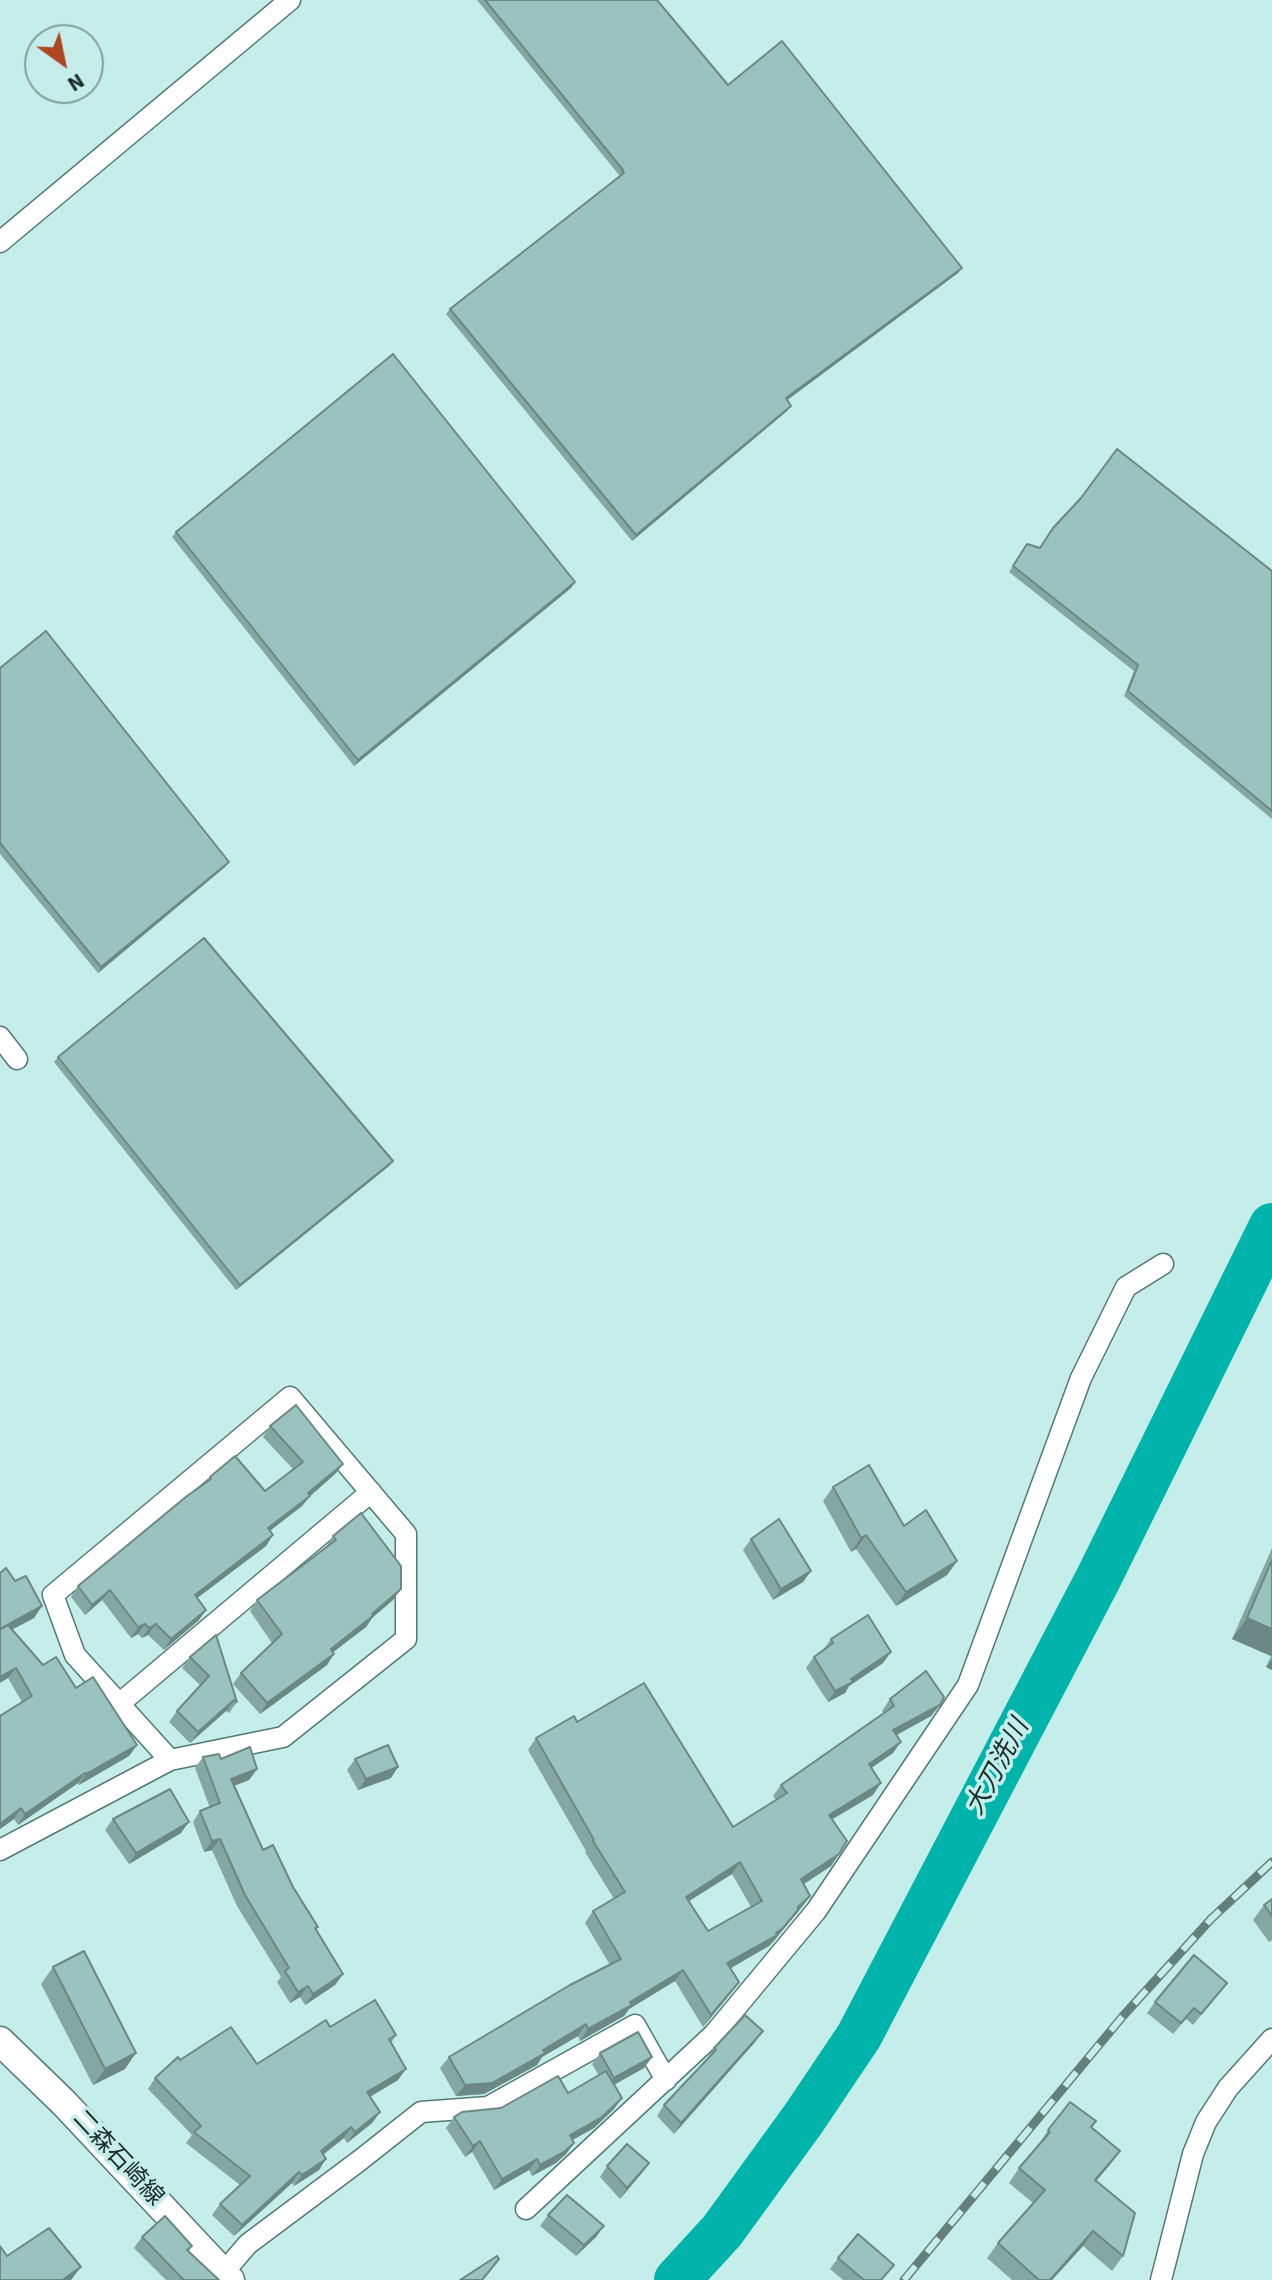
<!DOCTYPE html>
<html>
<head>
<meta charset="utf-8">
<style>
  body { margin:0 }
  #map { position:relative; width:1272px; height:2280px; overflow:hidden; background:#c5eeea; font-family:"Source Sans 3",sans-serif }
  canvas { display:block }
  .north { position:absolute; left:24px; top:24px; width:80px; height:80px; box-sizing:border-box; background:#c5eeea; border:2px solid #81a09d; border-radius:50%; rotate:147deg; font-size:22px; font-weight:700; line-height:32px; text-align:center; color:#1b2a29 }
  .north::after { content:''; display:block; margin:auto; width:28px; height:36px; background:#ae4622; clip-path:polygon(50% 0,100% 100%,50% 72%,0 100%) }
</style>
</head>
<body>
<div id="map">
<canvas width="1272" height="2280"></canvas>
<div class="north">N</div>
</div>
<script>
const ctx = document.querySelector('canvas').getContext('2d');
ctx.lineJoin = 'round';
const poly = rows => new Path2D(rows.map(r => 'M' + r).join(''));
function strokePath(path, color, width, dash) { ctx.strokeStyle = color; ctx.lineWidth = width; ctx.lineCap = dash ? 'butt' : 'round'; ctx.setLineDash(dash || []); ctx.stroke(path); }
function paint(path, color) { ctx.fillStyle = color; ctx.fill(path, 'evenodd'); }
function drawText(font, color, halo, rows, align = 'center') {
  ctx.font = font + ' "Source Sans 3","Noto Sans JP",sans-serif'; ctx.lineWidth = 7; ctx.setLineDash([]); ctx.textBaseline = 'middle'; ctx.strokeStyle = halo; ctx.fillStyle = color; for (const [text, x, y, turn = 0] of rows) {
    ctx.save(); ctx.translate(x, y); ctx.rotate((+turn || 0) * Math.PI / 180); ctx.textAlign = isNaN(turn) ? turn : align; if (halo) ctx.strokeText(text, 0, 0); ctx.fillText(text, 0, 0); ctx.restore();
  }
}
const river = poly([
  [677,2280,722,2231,804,2118,859,2036,1098,1579,1272,1226]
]);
const street = poly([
  [0,242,290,0],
  [0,1037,17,1059],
  [119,1704,371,1492],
  [0,1850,170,1760,283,1737,406,1639,406,1534,290,1397,53,1595,75,1655,170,1760],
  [526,2209,714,2034,816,1911,968,1685,1081,1378,1126,1287,1163,1264],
  [223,2273,248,2244,359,2161,421,2112,488,2107,635,2025,666,2080],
  [1161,2280,1193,2154,1206,2122,1228,2088,1272,2039]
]);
const secondary = poly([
  [0,2041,64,2103,230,2280]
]);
const rail = poly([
  [904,2280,1123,2016,1211,1919,1272,1862]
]);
const wall = poly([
  [477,0,657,0,728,85,958,273,787,400,787,411,632,541,446,314,450,309,619,177,619,175],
  [176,532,575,582,571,588,354,766,172,537],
  [1027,544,1040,548,1272,571,1272,819,1124,696,1134,671,1009,572],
  [0,668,225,867,98,973,0,854],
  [58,1057,389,1166,236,1290,54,1062],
  [270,1426,343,1464,335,1474,309,1497,302,1506,270,1531,273,1535,266,1546,197,1598,199,1620,164,1650,148,1635,142,1638,138,1634,131,1638,102,1600,85,1615,71,1597,78,1586,206,1482,210,1477,265,1491,293,1469,263,1437],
  [833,1487,904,1526,957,1561,947,1575,896,1606,856,1549,851,1552,823,1501],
  [333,1536,393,1600,372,1618,366,1627,333,1652,327,1665,260,1714,233,1684,241,1673,272,1643,250,1611,257,1600,326,1547],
  [751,1539,811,1571,803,1582,773,1600,743,1550],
  [1272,1548,1272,1670,1266,1667,1271,1656,1232,1639],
  [15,1581,42,1606,34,1618,12,1629,43,1665,76,1688,137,1745,129,1756,79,1785,78,1783,18,1825,14,1819,0,1829,0,1716,22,1702,8,1678],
  [831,1639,883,1663,849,1686,845,1693,828,1702,806,1668,814,1657,823,1650],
  [190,1657,237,1702,229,1713,226,1711,190,1743,169,1722,177,1711,200,1685,182,1668],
  [890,1699,931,1716,897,1735,893,1753,871,1768,873,1795,832,1819,831,1866,804,1884,810,1896,775,1940,769,1946,730,1968,739,1982,703,2027,675,1981,629,2009,624,2016,580,2041,578,2036,542,2057,537,2065,484,2094,456,2096,440,2068,449,2057,610,1965,585,1923,593,1911,614,1899,585,1852,586,1851,528,1750,536,1738,577,1722,733,1827,776,1800,773,1796,781,1785,884,1713,882,1711],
  [732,1874,751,1907,708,1931,689,1901],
  [203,1757,221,1759,257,1769,249,1780,234,1786,263,1850,293,1887,318,1927,316,1930,343,1974,335,1985,305,2005,300,1997,290,2003,277,1982,281,1977,237,1906,212,1850,204,1852,193,1822,200,1811,210,1808,195,1768],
  [355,1759,391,1778,358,1790,347,1770],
  [113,1819,181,1833,129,1864,105,1830],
  [1272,1899,1272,1940,1269,1942,1253,1920,1264,1905],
  [53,1967,125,2069,93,2085,41,1984],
  [1227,1983,1193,2025,1186,2019,1173,2034,1147,2013,1155,2002],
  [330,2027,396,2035,391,2043,398,2080,370,2097,380,2112,372,2123,347,2143,344,2138,323,2155,319,2170,294,2186,292,2183,234,2236,212,2215,220,2204,240,2185,186,2143,192,2135,148,2089,155,2078,180,2060,257,2064],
  [755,2042,674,2134,657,2116,664,2105,707,2059,714,2048],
  [600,2053,652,2057,644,2068,614,2085,614,2109,594,2128,572,2140,574,2143,566,2154,556,2163,532,2176,529,2170,494,2190,472,2152,465,2157,446,2128,454,2117,568,2093,599,2076,592,2064],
  [1091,2127,1120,2151,1096,2181,1123,2256,1112,2271,1083,2246,1052,2280,1012,2280,987,2258,998,2243,1033,2203,1009,2183,1019,2168,1038,2146,1048,2130],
  [649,2163,641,2174,620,2199,600,2177,607,2166],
  [548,2215,604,2226,596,2237,576,2256,540,2226],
  [142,2237,192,2246,189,2251,219,2280,166,2280,134,2248],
  [838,2258,883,2280,843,2280,830,2269]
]);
const shadedWall = poly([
  [962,268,958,273,782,404,786,398],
  [791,406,787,411,632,541,636,535],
  [575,582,571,588,354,766,358,760],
  [229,862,225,867,98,973,101,967],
  [393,1161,389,1166,236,1290,240,1285],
  [343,1464,335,1474,309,1497,302,1506,260,1538,268,1528],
  [273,1535,266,1546,188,1605,195,1595],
  [866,1535,856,1549,851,1552,861,1538],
  [957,1561,947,1575,896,1606,906,1592],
  [811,1571,803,1582,773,1600,781,1589],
  [401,1589,393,1600,372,1618,366,1627,323,1660,331,1649],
  [110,1590,102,1600,85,1615,92,1605],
  [42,1606,34,1618,0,1636,0,1629],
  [206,1610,199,1620,164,1650,171,1639],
  [1247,1618,1272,1629,1272,1654,1271,1656,1232,1639],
  [145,1624,138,1634,131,1638,138,1627],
  [156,1624,148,1635,142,1638,149,1628],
  [891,1652,883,1663,849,1686,845,1693,828,1702,835,1691],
  [334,1654,327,1665,260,1714,267,1703],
  [1272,1659,1272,1670,1266,1667],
  [16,1668,8,1678,0,1683,0,1677],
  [234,1700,226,1711,190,1743,198,1732],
  [940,1705,931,1716,885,1741,893,1730],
  [901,1742,893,1753,861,1775,869,1764],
  [137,1745,129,1756,79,1785,86,1774],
  [398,1767,391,1778,358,1790,366,1779],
  [257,1769,249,1780,223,1790,231,1779],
  [85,1773,78,1783,18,1825,25,1814],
  [881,1783,873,1795,821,1826,829,1815],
  [21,1808,14,1819,0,1829,0,1824],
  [189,1822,181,1833,129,1864,136,1853],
  [220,1839,212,1850,204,1852,212,1841],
  [839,1854,831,1866,793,1891,801,1879],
  [740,1862,732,1874,678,1908,686,1897],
  [810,1896,802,1907,769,1946,719,1975,727,1963,776,1933,798,1907],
  [683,1970,675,1981,629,2009,624,2016,580,2041,588,2029],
  [343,1974,335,1985,305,2005,313,1994],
  [739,1982,731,1993,703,2027,711,2015],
  [308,1986,300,1997,290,2003,298,1992],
  [586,2024,578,2036,542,2057,537,2065,484,2094,456,2096,465,2085,543,2050],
  [763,2031,755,2042,674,2134,681,2123],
  [136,2053,125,2069,93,2085,105,2069],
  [652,2057,644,2068,606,2089,614,2078],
  [406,2069,398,2080,359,2103,367,2092],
  [622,2098,614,2109,594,2128,562,2146,570,2135],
  [380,2112,372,2123,347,2143,355,2132],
  [351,2127,344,2138,313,2162,321,2151],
  [480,2141,472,2152,465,2157,473,2146],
  [574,2143,566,2154,556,2163,532,2176,540,2165],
  [1120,2151,1109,2166,1084,2195,1095,2180],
  [326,2159,319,2170,294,2186,302,2175],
  [537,2159,529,2170,494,2190,502,2179],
  [649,2163,641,2174,620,2199,627,2188],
  [299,2172,292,2183,234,2236,242,2225],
  [604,2226,596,2237,576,2256,584,2245],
  [1093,2231,1083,2246,1052,2280,1050,2280],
  [81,2267,71,2280,62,2280]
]);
const building = poly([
  [485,0,657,0,728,85,782,41,962,268,786,398,791,406,636,535,450,309,624,173,622,171,623,170,485,0],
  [393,354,575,582,358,760,176,532,393,354],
  [1117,449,1272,571,1272,811,1128,691,1138,665,1013,566,1027,544,1040,548,1053,528,1081,498,1117,449],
  [46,631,229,862,101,967,0,843,0,668,46,631],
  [204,938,393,1161,240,1285,58,1057,204,938],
  [296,1405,343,1464,308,1493,310,1496,268,1528,273,1535,195,1595,206,1610,171,1639,156,1624,149,1628,145,1624,138,1627,110,1590,92,1605,78,1586,187,1496,211,1479,210,1477,235,1456,265,1491,303,1462,270,1426,296,1405],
  [869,1465,904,1526,926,1510,957,1561,906,1592,866,1535,861,1538,833,1487,869,1465],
  [361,1513,401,1566,401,1589,372,1614,373,1616,331,1649,334,1654,267,1703,241,1673,282,1634,257,1600,336,1540,333,1536,361,1513],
  [779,1519,811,1571,781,1589,751,1539,779,1519],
  [1272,1560,1272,1629,1247,1618,1272,1560],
  [6,1568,15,1581,26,1576,42,1606,0,1629,0,1573,6,1568],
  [868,1615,891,1652,851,1679,853,1682,835,1691,814,1657,833,1643,831,1639,868,1615],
  [8,1625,43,1665,56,1657,76,1688,93,1677,137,1745,86,1774,85,1773,25,1814,21,1808,0,1824,0,1716,32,1696,16,1668,0,1677,0,1630,8,1625],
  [216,1635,237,1702,234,1700,198,1732,177,1711,209,1676,190,1657,216,1635],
  [926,1671,944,1697,940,1705,893,1730,901,1742,869,1764,881,1783,829,1815,847,1841,839,1854,801,1879,810,1896,798,1907,798,1910,783,1928,776,1933,777,1935,727,1963,739,1982,711,2015,683,1970,630,2002,632,2005,588,2029,586,2024,543,2050,545,2053,492,2083,465,2085,449,2057,570,1985,621,1959,593,1911,625,1892,593,1841,594,1840,536,1738,574,1716,577,1722,644,1683,733,1827,787,1793,781,1785,894,1706,890,1699,926,1671],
  [740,1862,762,1901,708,1931,686,1897,740,1862],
  [388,1745,398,1767,366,1779,355,1759,388,1745],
  [250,1747,257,1769,231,1779,263,1850,273,1845,293,1887,318,1927,315,1928,343,1974,313,1994,308,1986,298,1992,285,1971,289,1968,245,1895,220,1839,212,1841,200,1811,220,1803,203,1757,219,1754,221,1759,250,1747],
  [170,1789,189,1822,136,1853,113,1819,170,1789],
  [1272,1899,1272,1916,1264,1905,1272,1899],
  [84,1951,136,2053,105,2069,53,1967,84,1951],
  [1194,1955,1227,1983,1201,2014,1194,2008,1181,2023,1155,2002,1194,1955],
  [375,2000,396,2035,389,2039,406,2069,367,2092,380,2112,355,2132,351,2127,321,2151,326,2159,302,2175,299,2172,242,2225,220,2204,250,2176,194,2132,201,2126,155,2078,178,2057,180,2060,231,2027,257,2064,326,2020,330,2027,375,2000],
  [745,2015,763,2031,681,2123,664,2105,716,2050,714,2048,745,2015],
  [638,2032,652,2057,614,2078,600,2053,638,2032],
  [606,2071,622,2098,602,2117,570,2135,574,2143,564,2152,540,2165,537,2159,502,2179,480,2141,473,2146,454,2117,462,2112,501,2108,558,2076,568,2093,606,2071],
  [1070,2102,1096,2121,1091,2127,1120,2151,1095,2180,1135,2213,1123,2256,1093,2231,1050,2280,1039,2280,998,2243,1045,2190,1019,2168,1050,2132,1048,2130,1070,2102],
  [627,2144,649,2163,627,2188,607,2166,627,2144],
  [567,2195,604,2226,584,2245,548,2215,567,2195],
  [165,2216,192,2246,187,2250,219,2280,182,2280,183,2279,142,2237,165,2216],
  [49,2228,81,2267,62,2280,0,2280,0,2246,7,2256,49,2228],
  [858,2234,894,2265,881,2280,864,2280,838,2258,858,2234],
  [497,2256,499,2259,482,2280,460,2280,497,2256]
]);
const streetNames = [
  ["二森石崎線",117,2159,47]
];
const waterNames = [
  ["大刀洗川",999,1768,-62]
];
strokePath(river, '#00b4ab', 46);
strokePath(street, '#537975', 23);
strokePath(secondary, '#537975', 31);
strokePath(street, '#fff', 20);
strokePath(secondary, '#fff', 28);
strokePath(rail, '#657f7d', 9);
strokePath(rail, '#c5eeea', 6, [18]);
paint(wall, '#84a7a3');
paint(shadedWall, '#6c8885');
paint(building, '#9ac2be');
strokePath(building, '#6c8885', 2);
drawText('24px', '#1b2a29', '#c5eeea', streetNames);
drawText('italic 26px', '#182f2d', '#c5eeea', waterNames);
</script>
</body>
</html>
